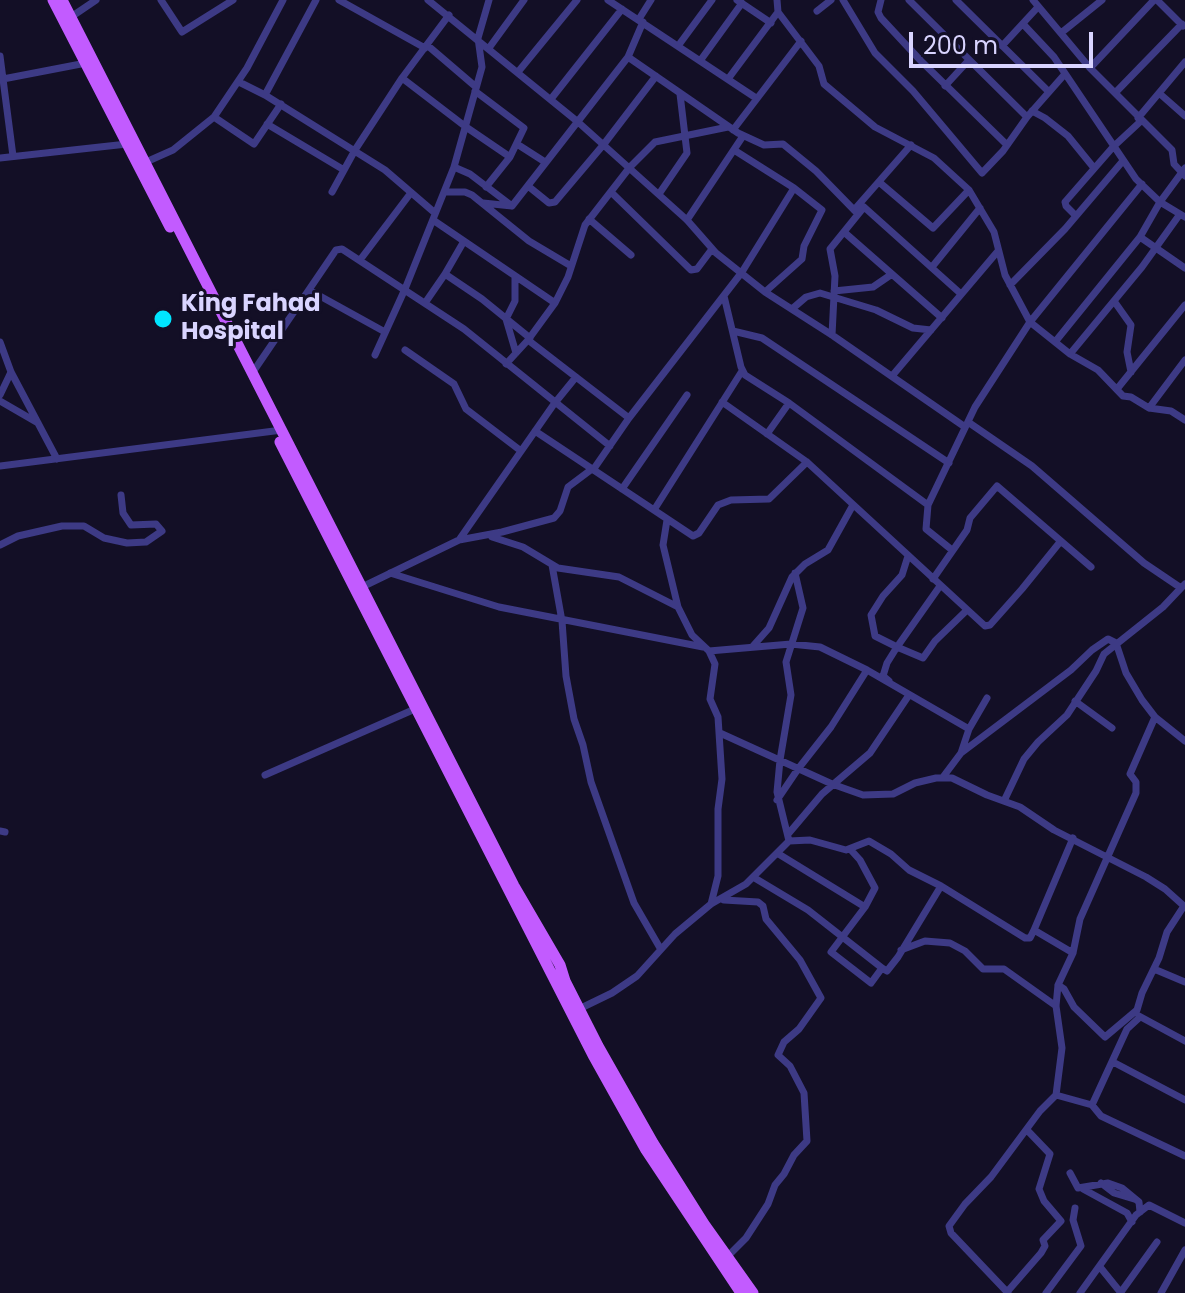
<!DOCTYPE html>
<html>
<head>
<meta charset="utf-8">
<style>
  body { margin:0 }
  #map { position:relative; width:1185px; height:1293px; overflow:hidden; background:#130f26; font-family:Poppins,sans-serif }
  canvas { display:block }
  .scale { position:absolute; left:909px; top:32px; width:184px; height:36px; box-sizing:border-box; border:4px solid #d9d4ff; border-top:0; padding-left:10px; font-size:24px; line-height:28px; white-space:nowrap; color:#d9d4ff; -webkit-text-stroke:6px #130f26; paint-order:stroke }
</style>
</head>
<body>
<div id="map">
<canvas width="1185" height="1293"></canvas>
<div class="scale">200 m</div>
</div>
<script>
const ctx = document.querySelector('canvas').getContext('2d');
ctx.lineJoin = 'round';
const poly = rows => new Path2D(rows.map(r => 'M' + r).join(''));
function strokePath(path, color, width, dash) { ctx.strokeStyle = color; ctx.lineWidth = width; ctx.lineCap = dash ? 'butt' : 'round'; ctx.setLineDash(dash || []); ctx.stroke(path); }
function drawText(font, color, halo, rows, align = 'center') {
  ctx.font = font + ' Poppins,sans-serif'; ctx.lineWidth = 6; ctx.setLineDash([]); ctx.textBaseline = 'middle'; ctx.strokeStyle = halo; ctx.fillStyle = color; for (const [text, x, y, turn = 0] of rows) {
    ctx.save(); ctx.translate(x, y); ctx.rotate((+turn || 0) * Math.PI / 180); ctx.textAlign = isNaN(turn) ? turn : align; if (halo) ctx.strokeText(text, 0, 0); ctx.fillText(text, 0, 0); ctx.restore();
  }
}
const street = poly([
  [161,0,182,32,233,0],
  [339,0,425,48],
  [428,0,578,122,687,220,716,253,765,292,832,335,965,427],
  [608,0,756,98],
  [737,0,771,23],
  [777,0,778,12,819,66,824,84,875,127,934,158,969,190,994,232,1005,275,1030,322,1070,354,1098,370,1123,396,1131,397,1149,408,1171,411,1185,420],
  [843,0,875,53,913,91,982,173,1003,151,1027,117,1064,75],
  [881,0,878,12,881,18,921,61,1006,144],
  [909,0,1027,117],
  [956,0,1048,91],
  [1033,0,1090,68,1172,150,1174,164,1185,176],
  [1157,0,1183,26],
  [817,11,831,0],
  [71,17,96,0],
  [639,19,651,0],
  [1023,24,1054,57,1136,179,1160,202,1185,217],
  [1061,33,1102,0],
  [427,45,476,87],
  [678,46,712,0],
  [1002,46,1038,7],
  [489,48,524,0],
  [0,56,13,156],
  [628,57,738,133,764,145,783,144,816,171,858,214],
  [700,61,742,3],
  [1090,68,1154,0],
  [518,72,577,0],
  [402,78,466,127,510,157],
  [3,79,86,63],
  [728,79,778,12],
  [239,82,265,95,385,170,435,213],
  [945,86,968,61],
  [475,91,524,128,510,157,486,187],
  [1115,93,1182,24],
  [1159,93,1185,116],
  [265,95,316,0],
  [551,99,622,9],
  [1032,111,1045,118,1068,136,1094,168],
  [214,117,254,144,281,104],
  [1138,118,1185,62],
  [267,124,344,170],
  [733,130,801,41],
  [517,144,545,162],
  [734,150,794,188,822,210,804,246,802,259,765,292],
  [0,158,127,144],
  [146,162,173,150,214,117,247,68,283,0],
  [454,167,470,174,512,206],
  [879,182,933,228,969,190],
  [528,186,549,203,555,202,604,144,656,76],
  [332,192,355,150,402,78,449,15],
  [444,192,465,192,472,195,529,241,571,266],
  [611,192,691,270,697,269,712,249],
  [659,194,687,153,680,94],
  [483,203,512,206,628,57,643,22],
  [854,210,911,145],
  [1076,216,1066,206,1065,202,1113,147,1141,121],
  [589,219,631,255],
  [433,220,555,303],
  [687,220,743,136],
  [844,232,942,318],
  [1140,237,1185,268],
  [360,260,410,194],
  [932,267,980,208],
  [445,274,482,299,530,338],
  [515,278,515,301,506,319,516,353],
  [1010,285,1065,229,1122,162],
  [309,290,385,332],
  [834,291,873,287,892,274],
  [724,296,741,367,745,375,789,403,928,505],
  [1114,301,1131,325,1127,352,1131,372],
  [425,303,445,274,464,241],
  [792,309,806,297,820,293,876,310,913,328,931,330],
  [733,331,762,338,949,463],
  [832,335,835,276,830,249,864,207,961,294],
  [528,340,629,418],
  [0,342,11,372,57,459],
  [1055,342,1140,237,1160,202,1185,168],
  [405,350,454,384,466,409,521,451],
  [1070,354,1142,267,1180,214],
  [375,355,405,289,454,167,482,67,478,38,489,0],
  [506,364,528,340,555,303,568,277,585,225,630,167,655,142,728,127],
  [253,372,336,250,342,249,464,329,610,446],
  [892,376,998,251],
  [1117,389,1185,305],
  [0,395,11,372],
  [0,401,38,423],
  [722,402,807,462,985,626,990,625,1022,589,1060,542],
  [1149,408,1185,360],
  [968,422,1032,466,1144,563,1181,588,1185,584],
  [535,431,693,536,699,533,718,505,731,500,769,499,807,462],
  [767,434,789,403],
  [0,466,282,430],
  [593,470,629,418,742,272,794,188],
  [622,489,687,395],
  [654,510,742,371],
  [667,520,663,545,678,607,692,635,709,651,715,664,710,699,718,717,722,779,718,809,718,876,711,904],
  [492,537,523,547,558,568,619,577,678,607],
  [459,540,554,404,576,377],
  [0,545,18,536,62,526,84,526,104,538,127,543,146,542,162,531,156,524,131,525,123,513,121,495],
  [952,550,926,529,928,505,975,407,1030,322,1142,184],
  [908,556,902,575,883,596,871,615,875,636,897,647,940,586],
  [552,565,562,621,566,676,574,719,583,745,591,782,634,903,660,948],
  [390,573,499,607,703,647],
  [933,579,967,530,970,518,997,486,1091,567],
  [362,587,459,540,502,532,554,518,560,511,568,487,592,469],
  [1116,643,1126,673,1142,700,1155,717,1185,741],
  [753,646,769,628,792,577,805,564,828,550,853,505],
  [709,651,791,644,820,647,867,670,969,729],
  [889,681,883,676,887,663,897,647,923,658,935,641,967,610],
  [1075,701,1112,728],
  [720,733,832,784,863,795,893,794,915,783,936,778,952,778,987,795,1020,807,1054,830,1146,877,1165,889,1185,907],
  [961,753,1071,670,1092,650,1108,639,1116,643],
  [265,775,415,709],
  [943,777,961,753,969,729,987,698],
  [777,800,798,769,831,727,867,670],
  [1004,801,1024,759,1038,742,1067,715,1096,671,1104,654,1163,607,1181,588],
  [0,831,5,832],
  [789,833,822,794,870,753,909,695],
  [1073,838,1034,930,1073,953],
  [789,841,777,792,780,760,791,695,786,662,803,608,795,573],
  [850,849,860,860,875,888,865,907,831,952,871,983,882,968,887,971,898,957,941,886],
  [777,853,865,907],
  [753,877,808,910,882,968],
  [724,900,758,902,763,906,766,919,800,960,821,998,799,1029,784,1042,778,1055,790,1066,804,1093,807,1141,794,1155,784,1174,775,1185,768,1204,746,1238,727,1257],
  [901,950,925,941,950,943,965,951,983,969,1004,969,1056,1006],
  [1154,969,1185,982],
  [1058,985,1064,989,1074,1007,1105,1037,1137,1010,1142,993,1159,958,1167,932,1184,906],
  [579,1009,612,993,637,976,675,934,711,904,746,884,789,841,810,840,846,850,869,841,891,854,909,870,941,886,1025,938,1030,938,1034,930],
  [1139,1016,1185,1041],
  [1113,1062,1185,1100],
  [1056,1095,1092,1105,1127,1029,1139,1018],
  [1092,1105,1101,1116,1185,1156],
  [1070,1173,1078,1188,1108,1183,1122,1188,1139,1202,1140,1212],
  [1101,1183,1114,1193,1134,1199],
  [1083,1189,1127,1213,1132,1222],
  [1100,1267,1121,1293],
  [1007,1292,1041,1253,1045,1246,1043,1240,1061,1221,1044,1201,1039,1189,1050,1154,1027,1130],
  [1121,1292,1157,1242],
  [1008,1293,951,1233,949,1226,965,1204,991,1177,1040,1111,1056,1095,1062,1048,1056,1006,1058,985,1073,953,1080,919,1136,793,1136,782,1130,774,1155,717],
  [1046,1293,1081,1246,1073,1220,1075,1208],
  [1080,1293,1136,1215,1149,1205,1185,1223],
  [1161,1293,1185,1250]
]);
const primary = poly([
  [53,0,170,227],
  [62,0,514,886,560,965,565,981,598,1046,653,1143,704,1224,753,1293],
  [280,442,593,1055,646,1150,741,1293]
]);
const markers = [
  [163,319,10,"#00e5ff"]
];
const poiNames = [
  ["King Fahad",181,305],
  ["Hospital",181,333]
];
strokePath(street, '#3d3a85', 7);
strokePath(primary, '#c25bff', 11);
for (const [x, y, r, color] of markers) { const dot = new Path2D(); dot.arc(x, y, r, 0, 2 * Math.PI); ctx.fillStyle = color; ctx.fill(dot); strokePath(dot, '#130f26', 3); }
drawText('bold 24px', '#d9d4ff', '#130f26', poiNames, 'left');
</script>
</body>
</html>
